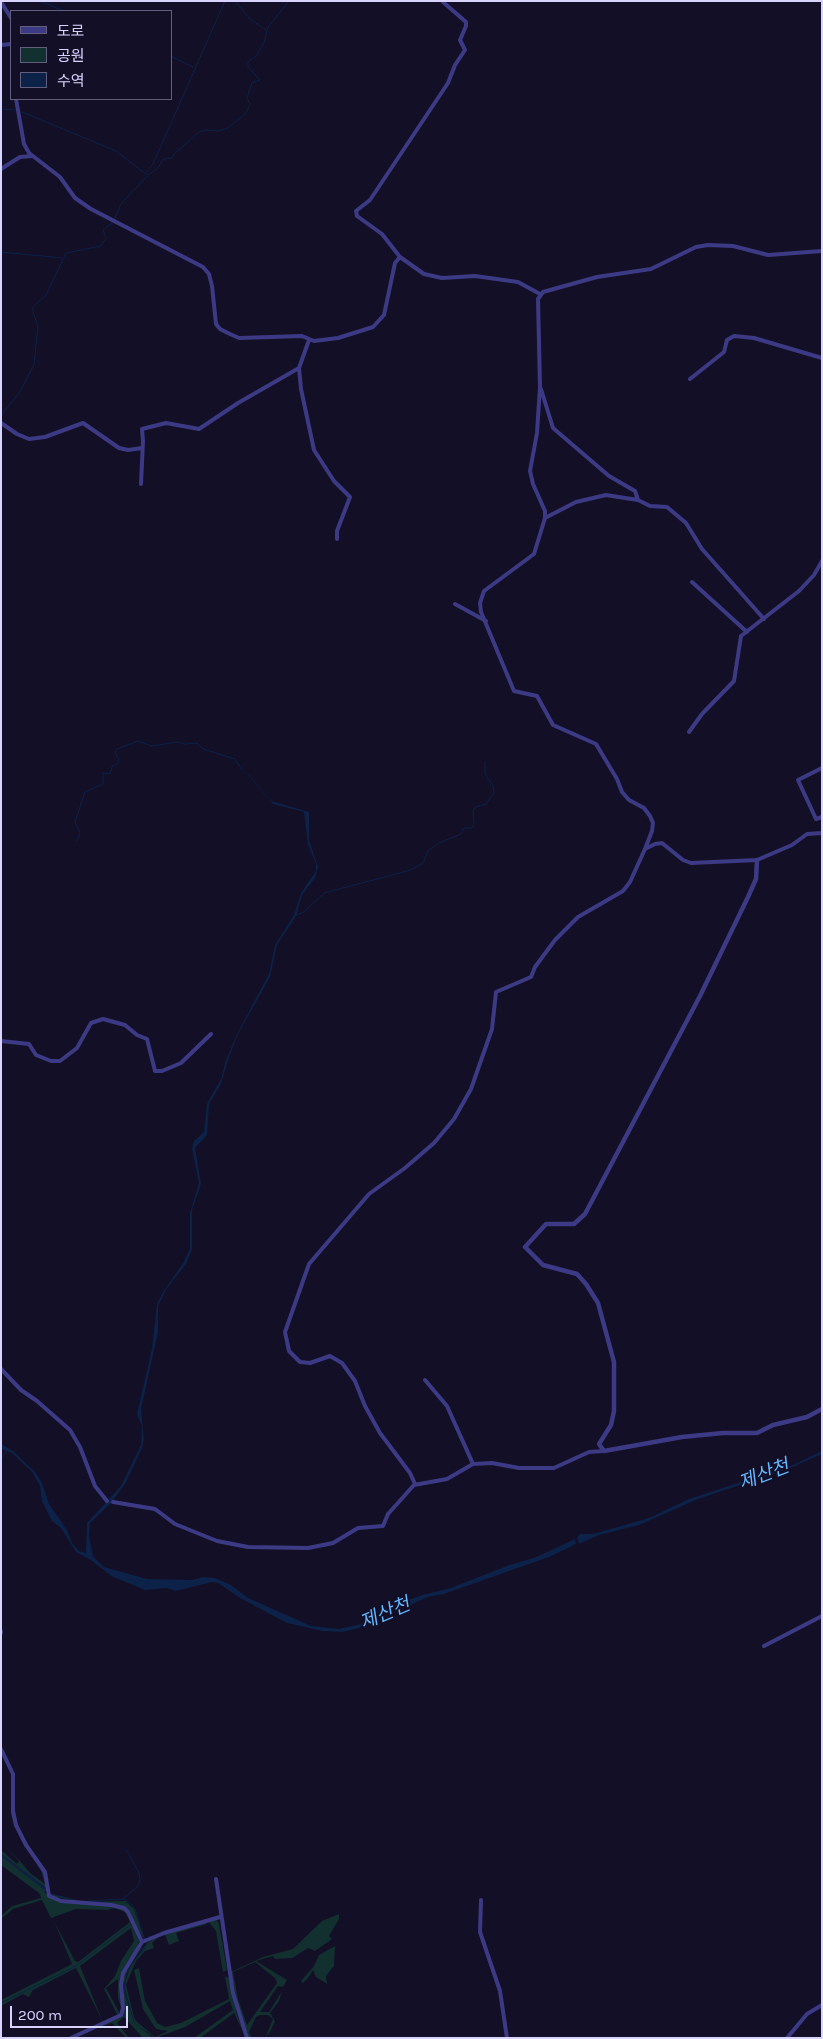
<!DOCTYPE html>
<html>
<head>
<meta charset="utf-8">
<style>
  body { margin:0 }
  #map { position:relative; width:823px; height:2039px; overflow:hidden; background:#130f26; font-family:Karla,"Noto Sans KR",sans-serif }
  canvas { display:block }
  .frame { position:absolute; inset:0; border:2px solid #d9d4ff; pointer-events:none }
  .legend { position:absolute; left:10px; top:10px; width:162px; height:90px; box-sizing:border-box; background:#130f26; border:1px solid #625e7d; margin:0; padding:6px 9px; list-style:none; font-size:15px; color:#d9d4ff }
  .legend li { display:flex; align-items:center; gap:10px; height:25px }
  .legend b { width:25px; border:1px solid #625e7d }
  .scale { position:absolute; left:10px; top:2006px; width:118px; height:22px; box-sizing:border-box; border:2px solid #d9d4ff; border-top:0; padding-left:6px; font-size:15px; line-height:18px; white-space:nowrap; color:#d9d4ff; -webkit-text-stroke:4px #130f26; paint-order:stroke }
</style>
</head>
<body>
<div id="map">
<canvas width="823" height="2039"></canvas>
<div class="frame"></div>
<ul class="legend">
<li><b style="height:6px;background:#3d3a85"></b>도로</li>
<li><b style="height:14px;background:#12302f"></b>공원</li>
<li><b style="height:14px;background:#0c2248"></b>수역</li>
</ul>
<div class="scale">200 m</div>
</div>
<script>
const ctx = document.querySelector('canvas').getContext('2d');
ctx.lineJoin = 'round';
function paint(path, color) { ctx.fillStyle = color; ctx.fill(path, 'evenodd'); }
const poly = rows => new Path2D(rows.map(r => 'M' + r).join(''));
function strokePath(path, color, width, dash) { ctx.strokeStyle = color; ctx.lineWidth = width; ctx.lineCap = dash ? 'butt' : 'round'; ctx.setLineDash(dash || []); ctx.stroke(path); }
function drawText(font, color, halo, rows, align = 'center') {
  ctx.font = font + ' Karla,"Noto Sans KR",sans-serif'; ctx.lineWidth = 4; ctx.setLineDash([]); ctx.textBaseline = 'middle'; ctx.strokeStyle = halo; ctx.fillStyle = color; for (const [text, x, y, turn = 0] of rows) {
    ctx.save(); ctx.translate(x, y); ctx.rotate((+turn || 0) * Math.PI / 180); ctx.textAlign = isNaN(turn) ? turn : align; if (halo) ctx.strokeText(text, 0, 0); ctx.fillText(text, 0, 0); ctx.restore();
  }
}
const green = poly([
  [12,1788,14,1821,44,1873,47,1888,46,1891,44,1891,48,1896,119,1907,125,1910,139,1940,138,1948,122,1972,122,2010,118,1998,118,1979,106,1988,120,2014,118,2016,104,1989,115,1976,121,1961,134,1941,131,1928,80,1966,103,2022,76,1968,33,1990,29,1997,23,1994,1,2006,1,2000,72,1964,54,1921,75,1961,78,1962,130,1922,125,1912,114,1908,107,1910,76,1909,51,1918,42,1900,13,1909,1,1919,1,1916,12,1906,41,1898,39,1893,1,1865,1,1856,45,1890,46,1888,1,1854,1,1850,17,1864,19,1861,1,1843,20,1861,30,1873,45,1884,41,1871,14,1826,11,1814],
  [48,1893,83,1902,125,1901,134,1909,145,1941,125,1908,64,1900,54,1898],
  [339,1914,339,1919,329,1936,332,1939,315,1951,308,1948,292,1958,275,1959,273,1956,256,1961,287,1980,283,1987,278,1986,260,2012,269,2012,282,1991,279,2001,270,2013,275,2021,270,2032,266,2036,273,2019,268,2015,260,2015,256,2017,249,2032,252,2038,249,2038,237,2003,231,1972,263,1957,293,1949,322,1921],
  [255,1962,275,1978,277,1983,247,2025,238,1999,233,1972],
  [217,1920,219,1924,227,1970,223,1972,216,1931,208,1921],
  [206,1922,207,1924,176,1933,179,1941,169,1945,165,1935,159,1937,152,1943,154,1948,145,1951,136,1961,126,1985,134,2017,136,2021,155,2037,168,2031,156,2029,143,2009,134,1970,139,1968,145,2001,157,2023,165,2027,181,2023,229,1999,225,1976,229,1978,237,2015,246,2038,234,2013,200,2038,194,2038,233,2010,230,2001,185,2027,155,2038,135,2023,133,2018,124,1986,130,1967,147,1943,160,1936],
  [145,1943,128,1969,123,1988,134,2022,153,2038,143,2038,124,2017,117,2023,129,2038,126,2038,112,2023,93,2029,122,2016,122,1992,125,1970],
  [335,1946,334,1966,326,1976,327,1984,316,1977,313,1970,308,1978,303,1983,301,1981,314,1966,319,1955]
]);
const water = poly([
  [239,768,249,775,271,801,309,812,309,840,318,867,315,878,302,895,296,916,277,945,270,977,237,1036,228,1060,221,1084,209,1104,207,1135,195,1148,201,1184,192,1210,192,1249,186,1264,167,1288,158,1306,158,1332,141,1409,144,1439,142,1448,125,1484,111,1503,90,1523,89,1536,93,1556,104,1567,147,1579,192,1580,203,1577,215,1578,231,1585,248,1598,311,1626,339,1629,361,1624,378,1611,422,1595,451,1588,509,1565,534,1558,575,1539,576,1544,549,1557,444,1594,428,1597,406,1607,387,1611,370,1619,359,1628,342,1632,323,1631,287,1623,240,1598,218,1583,212,1582,176,1591,167,1588,145,1590,111,1576,91,1560,76,1552,61,1528,52,1521,42,1501,40,1486,32,1472,12,1453,1,1449,1,1444,13,1451,36,1473,42,1483,49,1504,67,1530,72,1543,79,1551,86,1553,87,1523,121,1486,141,1445,142,1427,137,1414,152,1349,157,1304,163,1292,184,1262,190,1248,190,1213,199,1183,192,1149,194,1141,204,1132,207,1104,221,1079,226,1060,237,1034,269,974,275,945,294,915,301,893,316,871,316,864,308,844,304,812,273,804,248,775],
  [822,1451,822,1454,788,1469,698,1499,639,1525,599,1535,579,1544,577,1538,580,1534,593,1534,649,1518,689,1499,793,1465],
  [1,1854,46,1888,45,1890,1,1856],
  [147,1943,146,1947,130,1967,126,1977,125,1991,135,2023,155,2038,134,2022,123,1988,128,1969]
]);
const stream = poly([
  [40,1,64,11],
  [235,1,250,19,266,30],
  [171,56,193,67],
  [1,109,15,110],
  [22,112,116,151,147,175],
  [146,172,153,164,225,1],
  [114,220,121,204,149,174,157,169,164,159,172,158,174,154,199,132,206,130,218,131,228,128,246,113,250,104,247,98,252,83,260,80,248,67,248,62,256,56,264,43,268,27,289,1],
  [1,252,62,258],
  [1,416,19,393,34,365,38,326,33,312,33,307,46,295,66,253,101,246,106,238,103,230,112,223],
  [77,841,80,833,75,822,85,792,103,784,103,773,110,774,112,767,118,763,119,759,115,753,117,749,138,741,152,746,177,742,185,744,197,743,203,749,235,759,242,770],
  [296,915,304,912,324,893,411,870,423,863,428,851,439,843,461,834,464,828,472,828,474,824,473,810,476,807,486,804,494,793,493,786,485,774,485,762],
  [1,1458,7,1451],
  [51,1894,79,1901],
  [123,1899,138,1886,140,1880,139,1873,126,1849],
  [88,1901,123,1899,131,1904,135,1909,145,1940],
  [1,2003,76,1966,130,1925]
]);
const minor = poly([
  [1,2,11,18],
  [443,2,466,22,466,26,460,40,465,50,455,65,448,83,370,200,356,211,357,216,382,234,400,257,424,274,442,278,475,276,518,282,540,294],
  [1,45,11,44],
  [16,99,24,144,29,153,60,177,75,198,91,209,203,267,209,274,212,286,216,324,220,329,230,334,239,338,302,336,314,341,338,338,373,327,384,315,395,263,400,257],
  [1,169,20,157,32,156],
  [299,368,301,389,314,450,334,481,350,497,337,531,337,539],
  [690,379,724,352,727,340,734,336,754,338,822,358],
  [541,389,553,428,609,476,635,491,638,500],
  [1,423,17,434,29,439,45,437,83,423,119,448,128,450,142,448],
  [141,484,143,441,142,429,166,423,199,429,238,403,299,368,309,340],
  [545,518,576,502,606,495,638,500,650,506,667,507,686,523,702,549,764,619],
  [692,582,747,632],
  [455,604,486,621],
  [689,732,702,714,734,681,741,636,799,591,814,575,822,561],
  [822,768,798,780,816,819,822,817],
  [645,849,652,831,653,823,650,816,644,808,629,800,622,792,617,779,596,744,553,725,537,696,514,691,481,612,480,603,484,591,534,554,545,518,545,511,533,484,530,471,537,433,540,387,538,299,543,292,597,277,651,269,696,247,708,245,733,246,768,255,822,251],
  [1,1041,29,1044,36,1055,51,1061,60,1061,77,1048,91,1023,103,1019,125,1025,137,1035,147,1039,155,1071,162,1071,181,1063,211,1034],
  [1,1369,21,1390,37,1401,70,1430,80,1447,95,1486,107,1501],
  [425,1380,447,1406,473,1464],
  [415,1484,410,1473,380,1433,365,1406,355,1381,342,1363,330,1356,310,1363,300,1362,289,1351,285,1332,309,1264,369,1194,405,1168,434,1143,454,1119,471,1089,492,1029,496,992,531,977,535,967,555,940,578,917,623,891,630,882,645,849,655,844,662,843,683,860,691,863,757,860,792,845,807,834,822,833],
  [113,1502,155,1509,175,1524,217,1541,248,1547,308,1548,333,1543,358,1528,383,1526,388,1514,414,1485,447,1479,473,1464,492,1463,519,1468,554,1468,589,1452,604,1451],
  [1,1631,1,1633],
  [764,1646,822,1616],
  [1,1749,13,1774,13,1811,16,1825,26,1845,45,1872,49,1896,61,1901,111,1905,124,1908,128,1912,142,1942,123,1973,121,1985,123,2008,121,2015,71,2038],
  [216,1879,233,1993,247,2038],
  [481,1900,480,1932,500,1991,507,2038],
  [142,1942,164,1933,220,1917],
  [787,2038,807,2014,822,2005]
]);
const tertiary = poly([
  [757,860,756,879,748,897,700,996,585,1214,574,1224,546,1224,525,1247,543,1265,577,1274,586,1284,598,1303,614,1362,614,1411,611,1425,599,1444,604,1451,682,1437,723,1433,757,1433,773,1425,807,1417,822,1409]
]);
const waterNames = [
  ["제산천",764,1475,-21],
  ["제산천",385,1614,-23]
];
paint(green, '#12302f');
paint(water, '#0c2248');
strokePath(stream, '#0c2248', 1);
strokePath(minor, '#3d3a85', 4);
strokePath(tertiary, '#3d3a85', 4.5);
drawText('italic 19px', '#62b6ff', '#130f26', waterNames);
</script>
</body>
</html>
